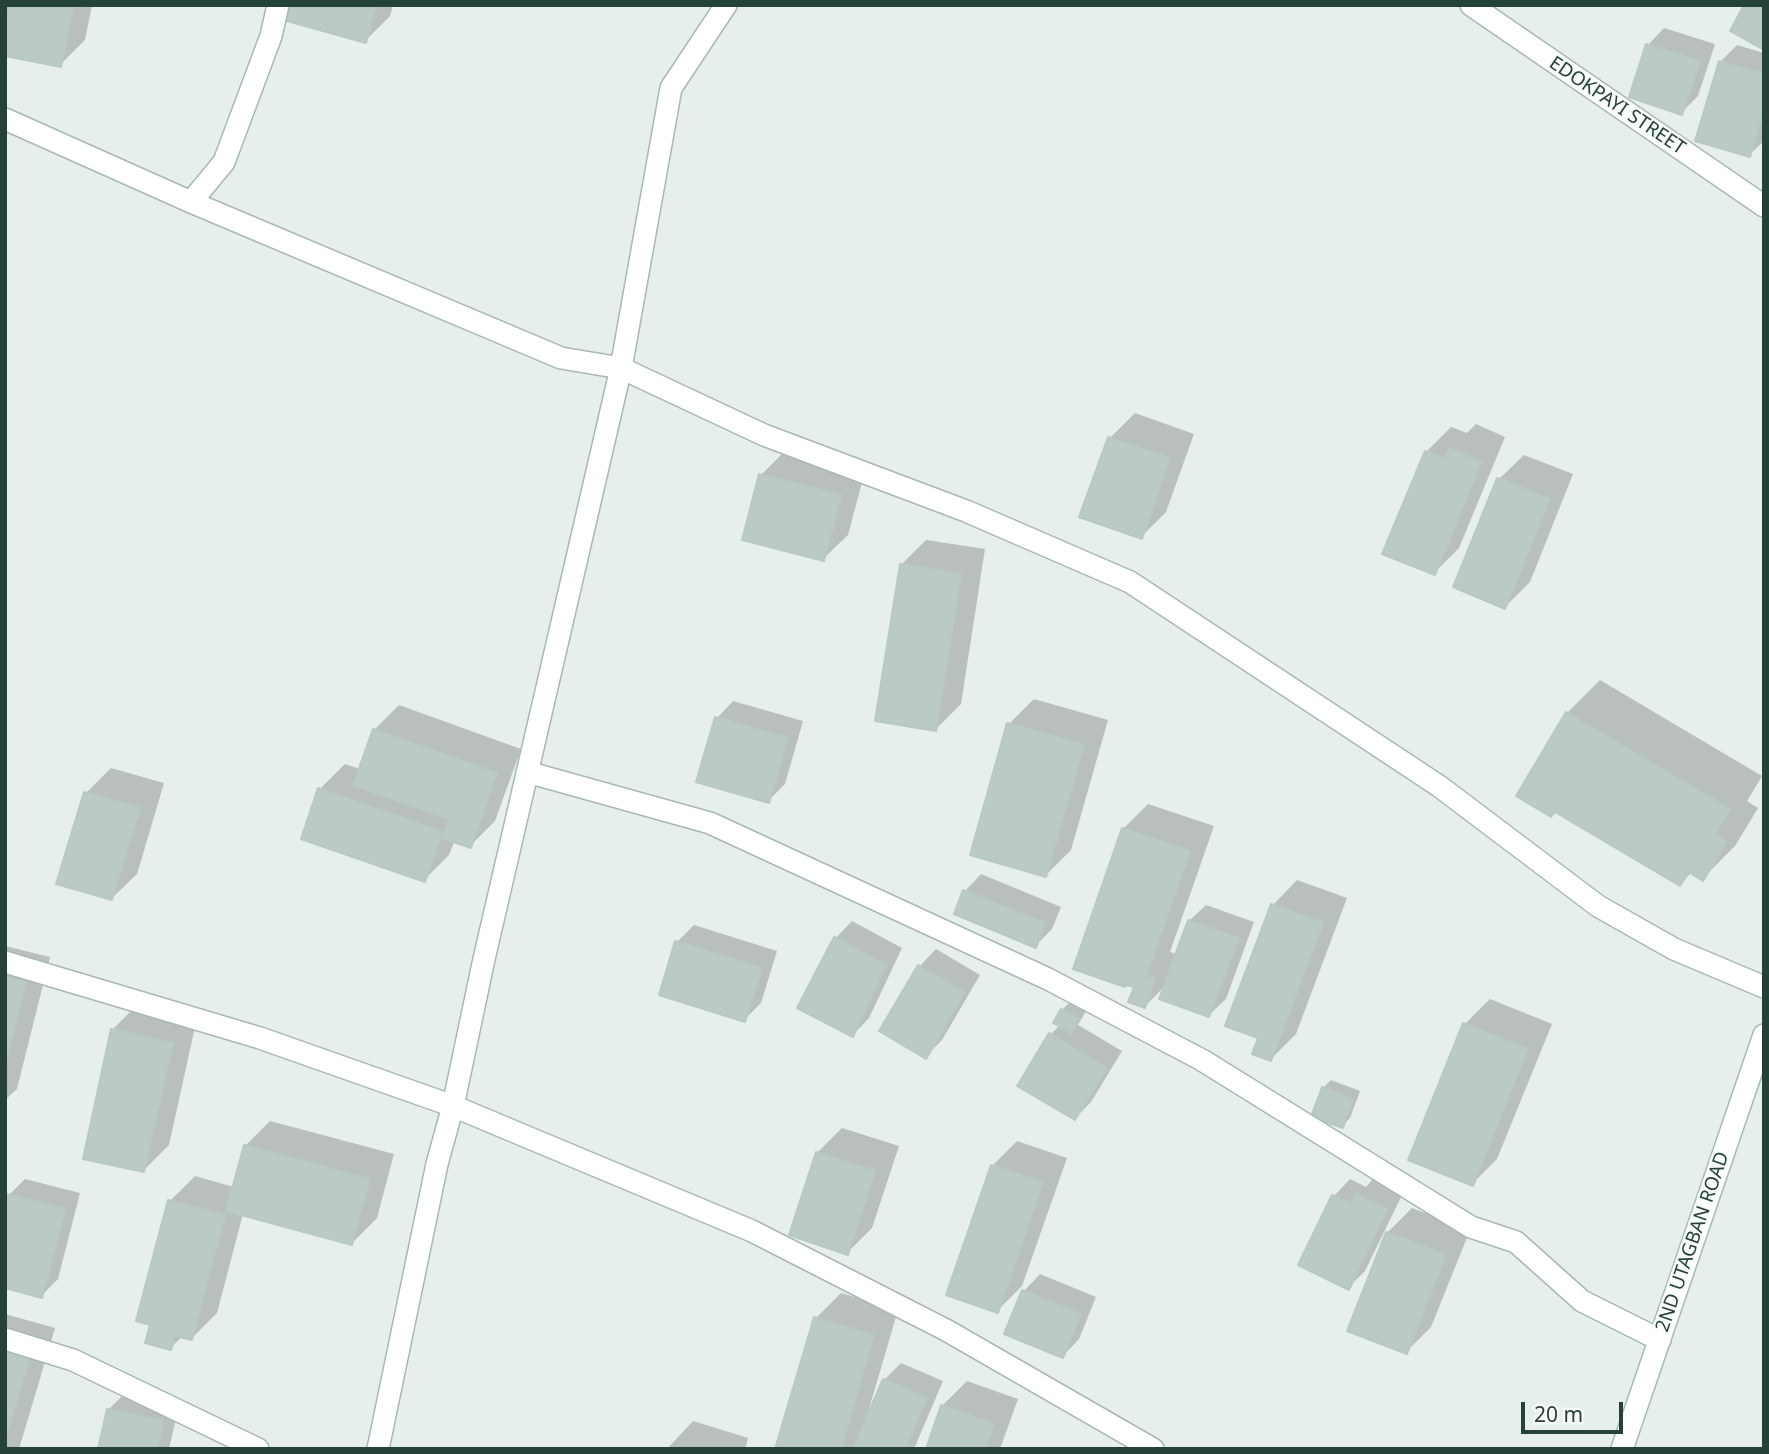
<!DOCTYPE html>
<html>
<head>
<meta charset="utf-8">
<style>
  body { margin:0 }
  #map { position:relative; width:1769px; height:1454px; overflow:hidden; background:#e6efeb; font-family:"Noto Sans",sans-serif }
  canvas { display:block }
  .frame { position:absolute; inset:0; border:7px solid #24423a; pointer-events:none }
  .scale { position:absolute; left:1521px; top:1402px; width:102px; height:32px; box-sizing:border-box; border:4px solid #24423a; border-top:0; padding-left:9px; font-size:21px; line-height:24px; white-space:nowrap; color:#24423a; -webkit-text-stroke:5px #f7fbf9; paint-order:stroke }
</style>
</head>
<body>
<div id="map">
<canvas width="1769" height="1454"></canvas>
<div class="frame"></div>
<div class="scale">20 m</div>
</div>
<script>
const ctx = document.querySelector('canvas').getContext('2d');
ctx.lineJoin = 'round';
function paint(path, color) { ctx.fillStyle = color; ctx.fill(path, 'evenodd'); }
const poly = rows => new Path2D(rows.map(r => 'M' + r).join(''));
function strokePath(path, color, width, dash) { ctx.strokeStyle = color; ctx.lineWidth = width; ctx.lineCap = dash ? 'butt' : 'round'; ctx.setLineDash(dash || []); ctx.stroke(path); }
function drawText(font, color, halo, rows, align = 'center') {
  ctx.font = font + ' "Noto Sans",sans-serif'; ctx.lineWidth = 5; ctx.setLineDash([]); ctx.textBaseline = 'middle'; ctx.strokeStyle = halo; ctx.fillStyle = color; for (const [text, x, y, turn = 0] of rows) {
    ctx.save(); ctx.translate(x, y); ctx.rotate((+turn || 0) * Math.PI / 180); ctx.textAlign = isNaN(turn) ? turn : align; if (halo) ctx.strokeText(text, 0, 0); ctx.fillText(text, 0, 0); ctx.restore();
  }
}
const shadow = poly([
  [5,5,92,5,85,40,60,65,5,35],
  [293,5,393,5,390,16,365,41],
  [1664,28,1715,44,1698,96,1681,113,1648,45],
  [1737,45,1764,53,1764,141,1749,155,1720,62],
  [1135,413,1194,434,1166,512,1141,537,1110,438],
  [1476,424,1505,437,1459,548,1434,573,1426,452,1451,427,1467,433],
  [786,450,865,471,848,535,823,559,761,475],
  [1524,455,1573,474,1530,582,1505,607,1499,479],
  [926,540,985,549,961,704,936,729,901,565],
  [1600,680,1762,776,1747,801,1758,808,1735,846,1703,878,1692,872,1680,884,1567,713],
  [1034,699,1108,720,1071,850,1046,875,1009,724],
  [733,701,803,721,785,784,768,801,717,718],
  [399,705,521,749,495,821,470,846,455,840,449,855,424,880,320,789,345,764,360,769,374,730],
  [111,768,164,783,137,874,112,898,86,793],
  [1148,804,1214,826,1170,952,1177,954,1189,921,1206,905,1254,922,1226,999,1209,1015,1166,985,1145,1006,1136,986,1123,829],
  [981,874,1061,907,1052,929,1035,946,965,891],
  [1297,880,1347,898,1296,1034,1271,1059,1260,1037,1227,1025,1273,905],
  [852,921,902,948,869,1018,853,1035,836,938],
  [694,925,777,951,761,1003,744,1020,677,942],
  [5,946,50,957,17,1089,5,1100],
  [936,949,980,975,942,1040,925,1057,881,1031,920,966],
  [1490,999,1552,1024,1497,1159,1472,1184,1465,1024],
  [1070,1002,1086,1011,1078,1025,1122,1051,1091,1102,1075,1118,1050,1035,1060,1025,1062,1010],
  [137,1005,197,1018,169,1145,144,1170,112,1030],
  [1331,1080,1360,1091,1350,1118,1342,1126,1323,1088],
  [270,1121,394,1154,377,1218,352,1243,243,1214,217,1313,192,1338,183,1336,170,1348,170,1201,195,1176,234,1187,245,1146],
  [842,1128,899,1146,872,1228,847,1253,817,1153],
  [1017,1141,1067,1158,1022,1286,997,1311,992,1166],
  [1374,1178,1403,1193,1365,1271,1348,1288,1334,1196,1350,1179,1366,1187],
  [25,1179,80,1193,58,1279,41,1296,9,1195],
  [1412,1208,1470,1230,1431,1327,1406,1352,1387,1233],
  [1040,1274,1096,1297,1079,1339,1063,1356,1024,1291],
  [841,1293,898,1310,869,1409,872,1410,884,1380,901,1363,943,1381,914,1449,777,1449,816,1318],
  [5,1314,55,1328,19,1449,5,1449],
  [967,1381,1018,1399,1000,1449,927,1449,942,1406],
  [125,1393,179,1405,169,1449,100,1449,109,1409],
  [693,1421,748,1438,745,1449,667,1449]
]);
const building = poly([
  [9,5,73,5,61,67,5,56,5,27,9,5],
  [291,5,376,5,366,43,287,21,291,5],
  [1744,5,1764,5,1764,50,1730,31,1744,5],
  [1646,44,1700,61,1682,115,1629,97,1646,44],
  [1719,61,1764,74,1764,109,1750,157,1695,141,1719,61],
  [1108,437,1170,458,1142,539,1079,517,1108,437],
  [1449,448,1481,462,1435,575,1382,554,1425,451,1445,459,1449,448],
  [759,474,841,495,824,561,742,540,759,474],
  [1497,478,1550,499,1505,609,1453,587,1497,478],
  [900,564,961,574,936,731,875,721,900,564],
  [1566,712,1730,809,1715,834,1727,841,1703,881,1689,872,1680,886,1555,812,1551,817,1516,796,1566,712],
  [715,717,788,738,769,803,696,782,715,717],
  [1007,723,1084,745,1046,877,970,855,1007,723],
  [373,729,497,773,471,848,442,838,449,819,353,785,373,729],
  [318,788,443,832,425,882,301,839,318,788],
  [84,792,140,808,112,900,56,884,84,792],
  [1122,828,1190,851,1146,977,1155,979,1145,1008,1128,1002,1134,987,1126,985,1125,987,1073,969,1122,828],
  [963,890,1045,923,1036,948,954,914,963,890],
  [1271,904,1323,923,1271,1061,1252,1054,1258,1038,1225,1026,1271,904],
  [1188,920,1239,938,1209,1017,1159,999,1188,920],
  [834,937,886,965,853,1037,797,1008,834,937],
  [675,941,762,968,745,1022,659,995,675,941],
  [918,965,965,992,926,1059,879,1031,918,965],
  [5,977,26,982,5,1066,5,977],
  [1061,1009,1079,1019,1071,1033,1053,1023,1061,1009],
  [1463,1023,1528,1049,1473,1186,1408,1160,1463,1023],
  [111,1029,173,1043,144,1172,83,1159,111,1029],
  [1049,1033,1107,1068,1075,1120,1017,1086,1049,1033],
  [1322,1087,1353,1099,1343,1128,1311,1117,1322,1087],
  [244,1145,370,1179,352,1245,226,1211,244,1145],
  [816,1152,875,1171,848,1255,789,1235,816,1152],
  [991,1165,1043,1182,998,1313,946,1295,991,1165],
  [7,1194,65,1209,42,1298,5,1288,5,1202,7,1194],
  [1356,1194,1387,1209,1349,1290,1298,1265,1332,1195,1351,1204,1356,1194],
  [168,1200,225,1215,192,1340,175,1336,171,1350,145,1343,150,1325,136,1321,168,1200],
  [1386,1232,1446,1255,1407,1354,1347,1331,1386,1232],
  [1022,1290,1081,1314,1063,1358,1004,1334,1022,1290],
  [814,1317,874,1335,841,1449,775,1449,814,1317],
  [5,1345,31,1353,5,1440,5,1345],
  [883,1379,927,1398,905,1449,853,1449,883,1379],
  [941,1405,994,1424,985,1449,926,1449,941,1405],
  [107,1409,163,1421,157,1449,98,1449,107,1409]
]);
const street = poly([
  [1471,5,1764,206],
  [5,119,191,202,561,358,621,368,764,435,966,511,1130,582,1439,786,1598,906,1674,949,1764,987],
  [191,202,224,162,271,36,278,5],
  [527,772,710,823,1048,979,1202,1060,1471,1227,1516,1242,1582,1301,1660,1340],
  [5,962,260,1038,453,1106,752,1231,946,1330,1153,1449],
  [5,1339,73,1360,258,1449],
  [378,1449,437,1164,453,1106,484,959,621,368,671,88,726,5]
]);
const secondary = poly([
  [1622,1449,1764,1035]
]);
const streetNames = [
  ["EDOKPAYI STREET",1617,106,34],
  ["2ND UTAGBAN ROAD",1693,1242,-71]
];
paint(shadow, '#0003');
paint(building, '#bbcac4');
strokePath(building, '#b8c9c2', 2);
strokePath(street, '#a8b8b2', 24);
strokePath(secondary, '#a4bbb3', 24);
strokePath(street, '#fff', 21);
strokePath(secondary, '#fff', 21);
drawText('19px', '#24423a', '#f7fbf9', streetNames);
</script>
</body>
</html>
